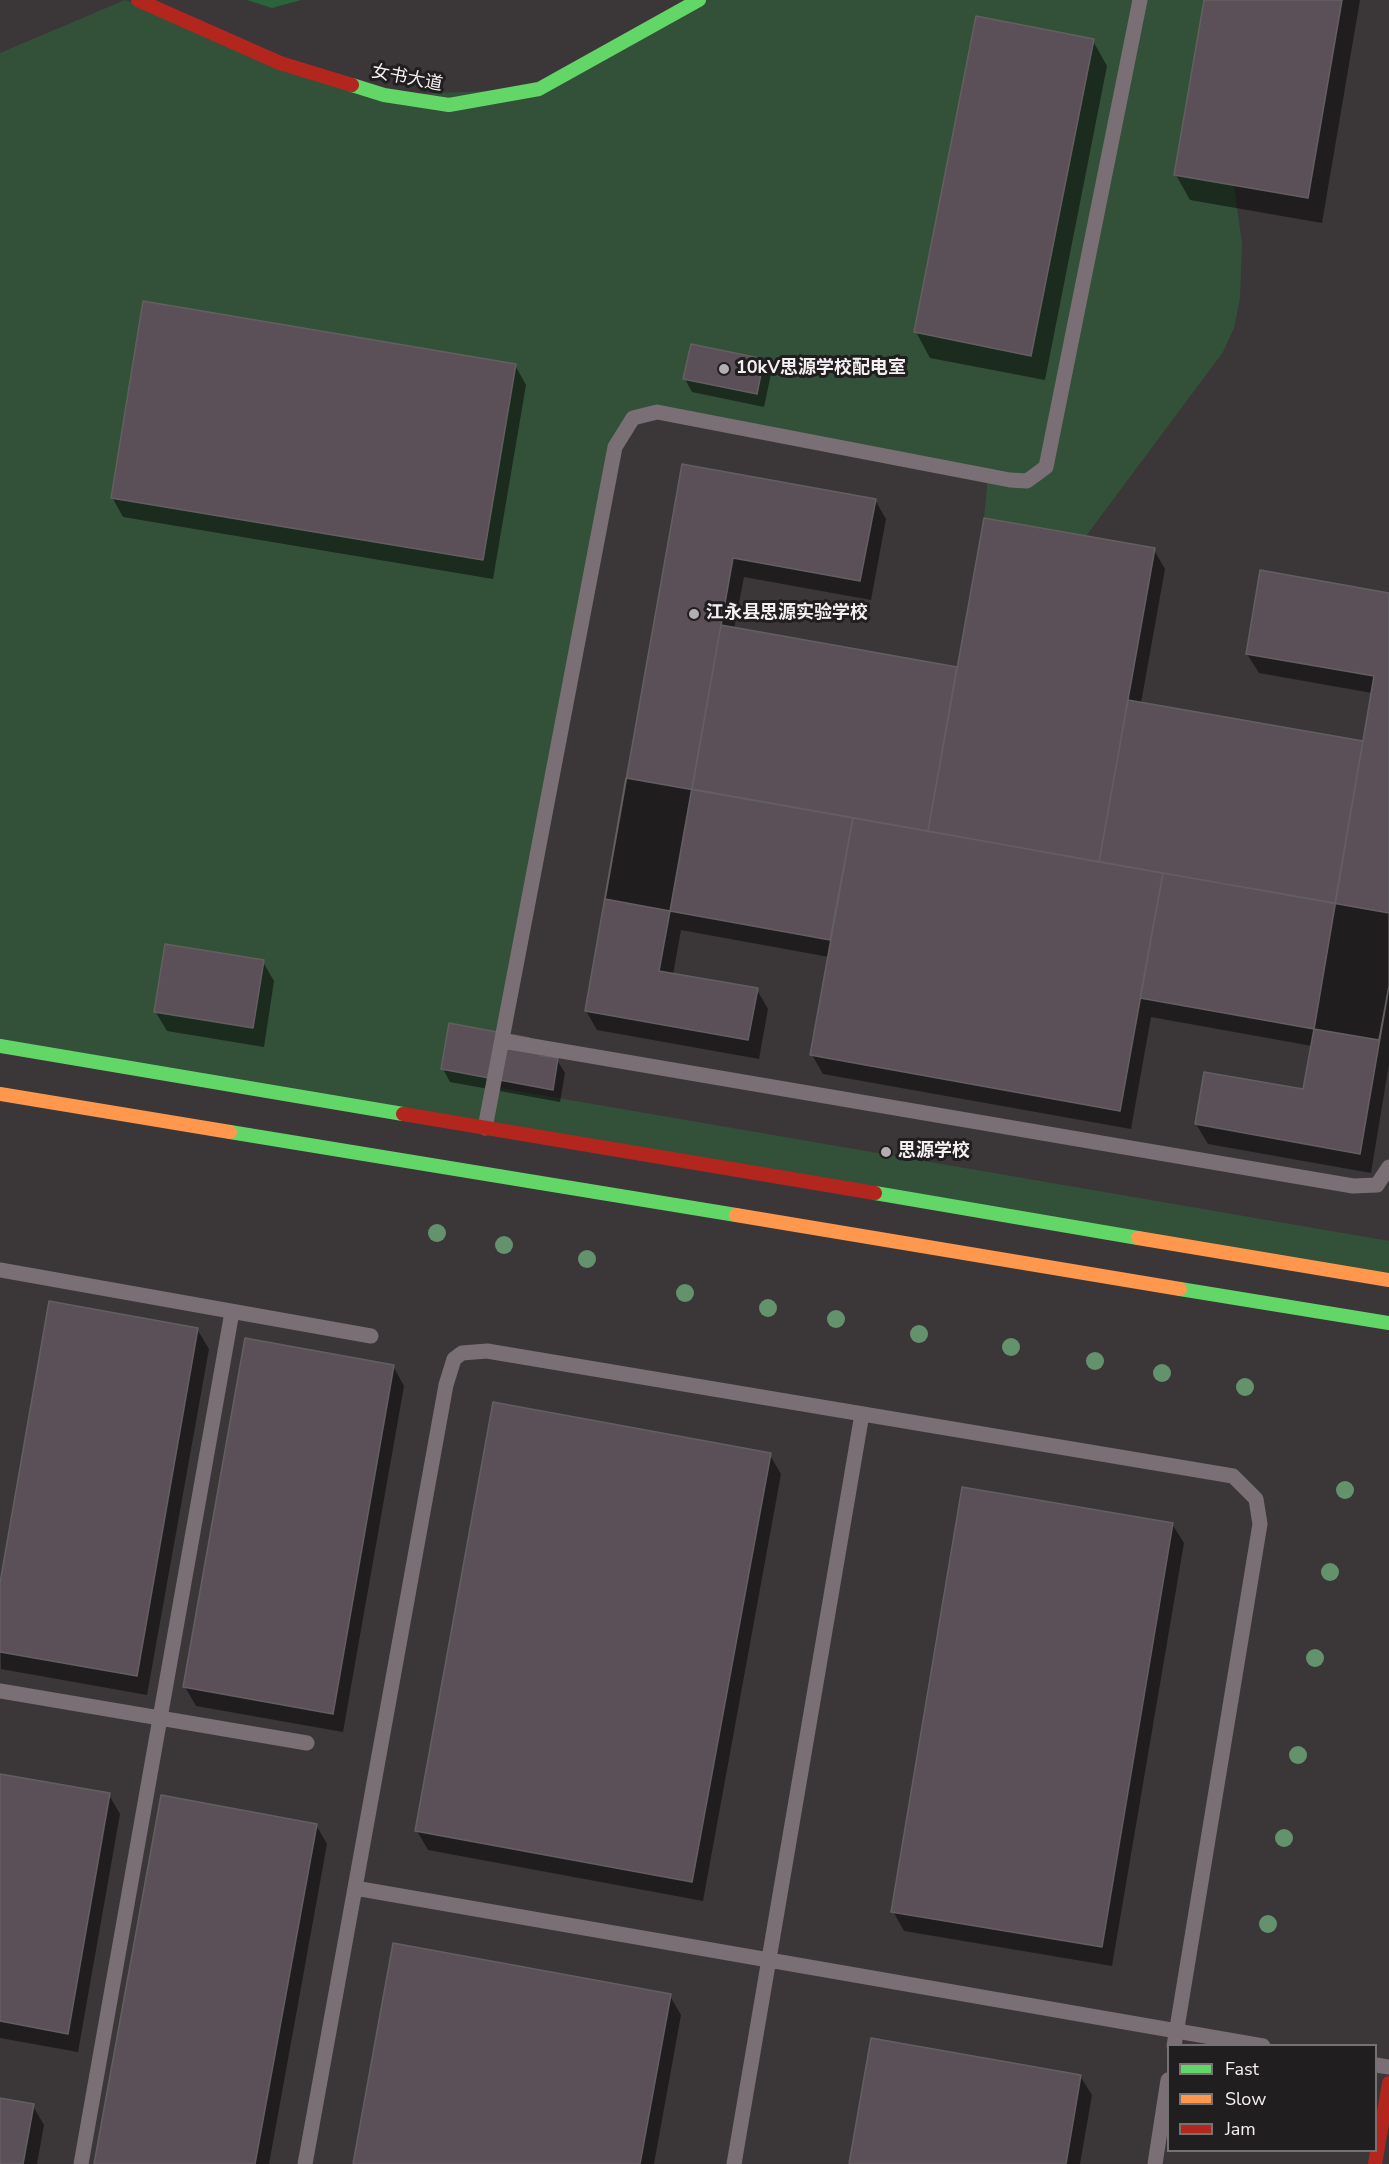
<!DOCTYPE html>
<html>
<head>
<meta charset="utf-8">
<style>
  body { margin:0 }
  #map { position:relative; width:1389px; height:2164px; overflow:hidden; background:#3b3739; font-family:"Nunito Sans",sans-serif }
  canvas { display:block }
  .legend { position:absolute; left:1167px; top:2044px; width:210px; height:108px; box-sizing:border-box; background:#211e20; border:2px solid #757274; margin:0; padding:8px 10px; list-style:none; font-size:18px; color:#f4f0f2 }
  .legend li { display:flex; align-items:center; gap:12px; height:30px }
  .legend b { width:30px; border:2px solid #757274 }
</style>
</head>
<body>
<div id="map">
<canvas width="1389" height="2164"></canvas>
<ul class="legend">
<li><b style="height:8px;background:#63d668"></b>Fast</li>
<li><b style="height:8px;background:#ff974d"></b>Slow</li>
<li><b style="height:8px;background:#b3261e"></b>Jam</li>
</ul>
</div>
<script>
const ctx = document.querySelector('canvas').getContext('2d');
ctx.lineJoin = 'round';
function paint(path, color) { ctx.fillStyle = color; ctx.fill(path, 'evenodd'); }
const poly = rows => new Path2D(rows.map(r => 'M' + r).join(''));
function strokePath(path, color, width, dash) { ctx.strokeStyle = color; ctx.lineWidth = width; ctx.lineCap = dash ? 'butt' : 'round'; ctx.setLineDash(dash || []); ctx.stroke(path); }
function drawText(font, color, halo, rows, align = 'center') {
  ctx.font = font + ' "Nunito Sans","Noto Sans SC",sans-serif'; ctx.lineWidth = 6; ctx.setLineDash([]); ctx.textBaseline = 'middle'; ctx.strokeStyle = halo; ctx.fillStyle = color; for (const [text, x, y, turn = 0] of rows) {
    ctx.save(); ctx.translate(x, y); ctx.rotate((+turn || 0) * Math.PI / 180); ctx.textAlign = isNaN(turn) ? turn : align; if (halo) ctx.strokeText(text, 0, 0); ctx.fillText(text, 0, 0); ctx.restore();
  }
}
const green = poly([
  [125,0,384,95,540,89,699,0,1204,0,1174,175,1234,185,1242,244,1240,298,1234,328,1223,352,1086,536,984,518,988,477,657,412,633,418,615,447,494,1087,1389,1241,1389,1280,0,1046,0,53],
  [516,364,483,560,111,496,128,396]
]);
const water = poly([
  [247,0,301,0,272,8]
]);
const shadow = poly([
  [1206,0,1360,0,1322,223,1190,200,1176,175],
  [1093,41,1107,66,1045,380,930,358,916,332],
  [763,361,771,374,764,407,692,392,685,379],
  [515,365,526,385,493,579,123,517,112,497],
  [683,465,875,500,886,519,871,600,744,577,734,629,958,668,1154,550,1165,569,1141,703,1364,743,1372,693,1259,673,1247,654,1389,594,1389,1064,1371,1173,1208,1144,1196,1124,1304,1091,1312,1046,1151,1017,1131,1129,823,1074,812,1055,829,957,681,930,673,975,757,990,768,1009,759,1059,597,1030,586,1011],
  [263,962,274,981,264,1047,167,1031,155,1011],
  [540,1057,557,1060,565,1073,560,1102,450,1082,443,1069],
  [197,1329,209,1349,147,1695,1,1669,0,1591],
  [393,1366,404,1386,343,1732,196,1706,185,1687],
  [770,1455,781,1474,703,1901,428,1850,417,1831],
  [1172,1524,1184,1543,1112,1966,904,1931,893,1911],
  [0,1775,109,1795,120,1814,78,2052,0,2038],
  [316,1825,327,1844,269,2164,95,2164],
  [670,1996,681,2015,654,2164,354,2164],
  [1080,2076,1092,2095,1080,2164,850,2164],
  [0,2100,33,2106,44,2125,37,2164,0,2164]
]);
const building = poly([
  [1204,0,1342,0,1308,198,1174,175,1204,0],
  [976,16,1094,39,1031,356,914,332,976,16],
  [143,301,516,364,483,560,111,498,143,301],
  [691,344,764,359,757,394,683,379,691,344],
  [682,464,876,499,860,581,733,558,670,911,605,899,682,464],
  [984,518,1155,548,1099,862,928,831,984,518],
  [1260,570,1389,593,1389,986,1379,1040,1314,1029,1374,676,1246,654,1260,570],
  [721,625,957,667,928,831,692,789,721,625],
  [1128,700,1363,741,1335,903,1099,862,1128,700],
  [626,778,853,818,830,940,670,911,659,971,758,988,748,1040,585,1011,626,778],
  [853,818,1163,873,1120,1111,810,1055,853,818],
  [1163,873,1389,913,1389,986,1360,1154,1195,1124,1204,1072,1303,1089,1314,1029,1140,998,1163,873],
  [165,944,264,960,253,1028,154,1012,165,944],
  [449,1023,529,1038,541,1056,558,1058,553,1090,441,1069,449,1023],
  [49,1301,198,1328,137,1676,0,1652,0,1583,49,1301],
  [245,1338,394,1365,333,1714,183,1687,245,1338],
  [493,1402,771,1453,692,1882,415,1831,493,1402],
  [962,1487,1173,1523,1102,1947,891,1912,962,1487],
  [0,1774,110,1793,68,2034,0,2021,0,1774],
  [161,1795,317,1824,255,2164,94,2164,161,1795],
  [393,1943,671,1994,640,2164,353,2164,393,1943],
  [871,2038,1081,2075,1066,2164,849,2164,871,2038],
  [0,2098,34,2104,23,2164,0,2164,0,2098]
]);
const lane = poly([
  [503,1041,1353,1186,1377,1185,1389,1167],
  [485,1128,615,447,633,418,657,412,1010,480,1027,481,1046,467,1140,0],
  [0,1270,371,1336],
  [0,1691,307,1743],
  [355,1888,1263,2046],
  [1376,2065,1389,2067],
  [81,2164,232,1312],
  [305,2164,446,1385,454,1359,462,1353,487,1351,1233,1476,1256,1499,1260,1524,1174,2046],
  [734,2164,862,1414],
  [1155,2164,1168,2080]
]);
const fast = poly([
  [352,85,384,95,449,105,539,89,699,0],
  [0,1046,403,1114],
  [230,1132,736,1215],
  [875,1193,1138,1238],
  [1180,1289,1389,1323]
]);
const slow = poly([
  [0,1094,230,1132],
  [736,1215,1180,1289],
  [1138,1238,1389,1280]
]);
const jam = poly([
  [138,0,280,63,352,85],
  [403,1114,875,1193],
  [1375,2164,1389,2083]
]);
const trees = [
  [437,1233],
  [504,1245],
  [587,1259],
  [685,1293],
  [768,1308],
  [836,1319],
  [919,1334],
  [1011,1347],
  [1095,1361],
  [1162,1373],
  [1245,1387],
  [1345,1490],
  [1330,1572],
  [1315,1658],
  [1298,1755],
  [1284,1838],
  [1268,1924]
];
const markers = [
  [724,369,6,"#b3afb1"],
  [694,614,6,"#b3afb1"],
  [886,1152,6,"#b3afb1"]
];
const streetNames = [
  ["女书大道",407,79,11]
];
const poiNames = [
  ["10kV思源学校配电室",736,369],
  ["江永县思源实验学校",706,614],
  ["思源学校",898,1152]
];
paint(green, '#335139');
paint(water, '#2b643a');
paint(shadow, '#0007');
paint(building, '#5c5058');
strokePath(building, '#635f61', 1.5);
strokePath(lane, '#796f75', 15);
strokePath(fast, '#63d668', 14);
strokePath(slow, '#ff974d', 14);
strokePath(jam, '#b3261e', 14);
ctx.fillStyle = '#64926d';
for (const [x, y] of trees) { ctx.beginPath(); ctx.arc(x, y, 9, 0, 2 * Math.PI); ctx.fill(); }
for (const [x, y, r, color] of markers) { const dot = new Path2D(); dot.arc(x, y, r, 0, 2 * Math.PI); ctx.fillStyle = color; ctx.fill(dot); strokePath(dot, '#211e20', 2); }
drawText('18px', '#f4f0f2', '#211e20', streetNames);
drawText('bold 18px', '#f4f0f2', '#211e20', poiNames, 'left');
</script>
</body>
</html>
